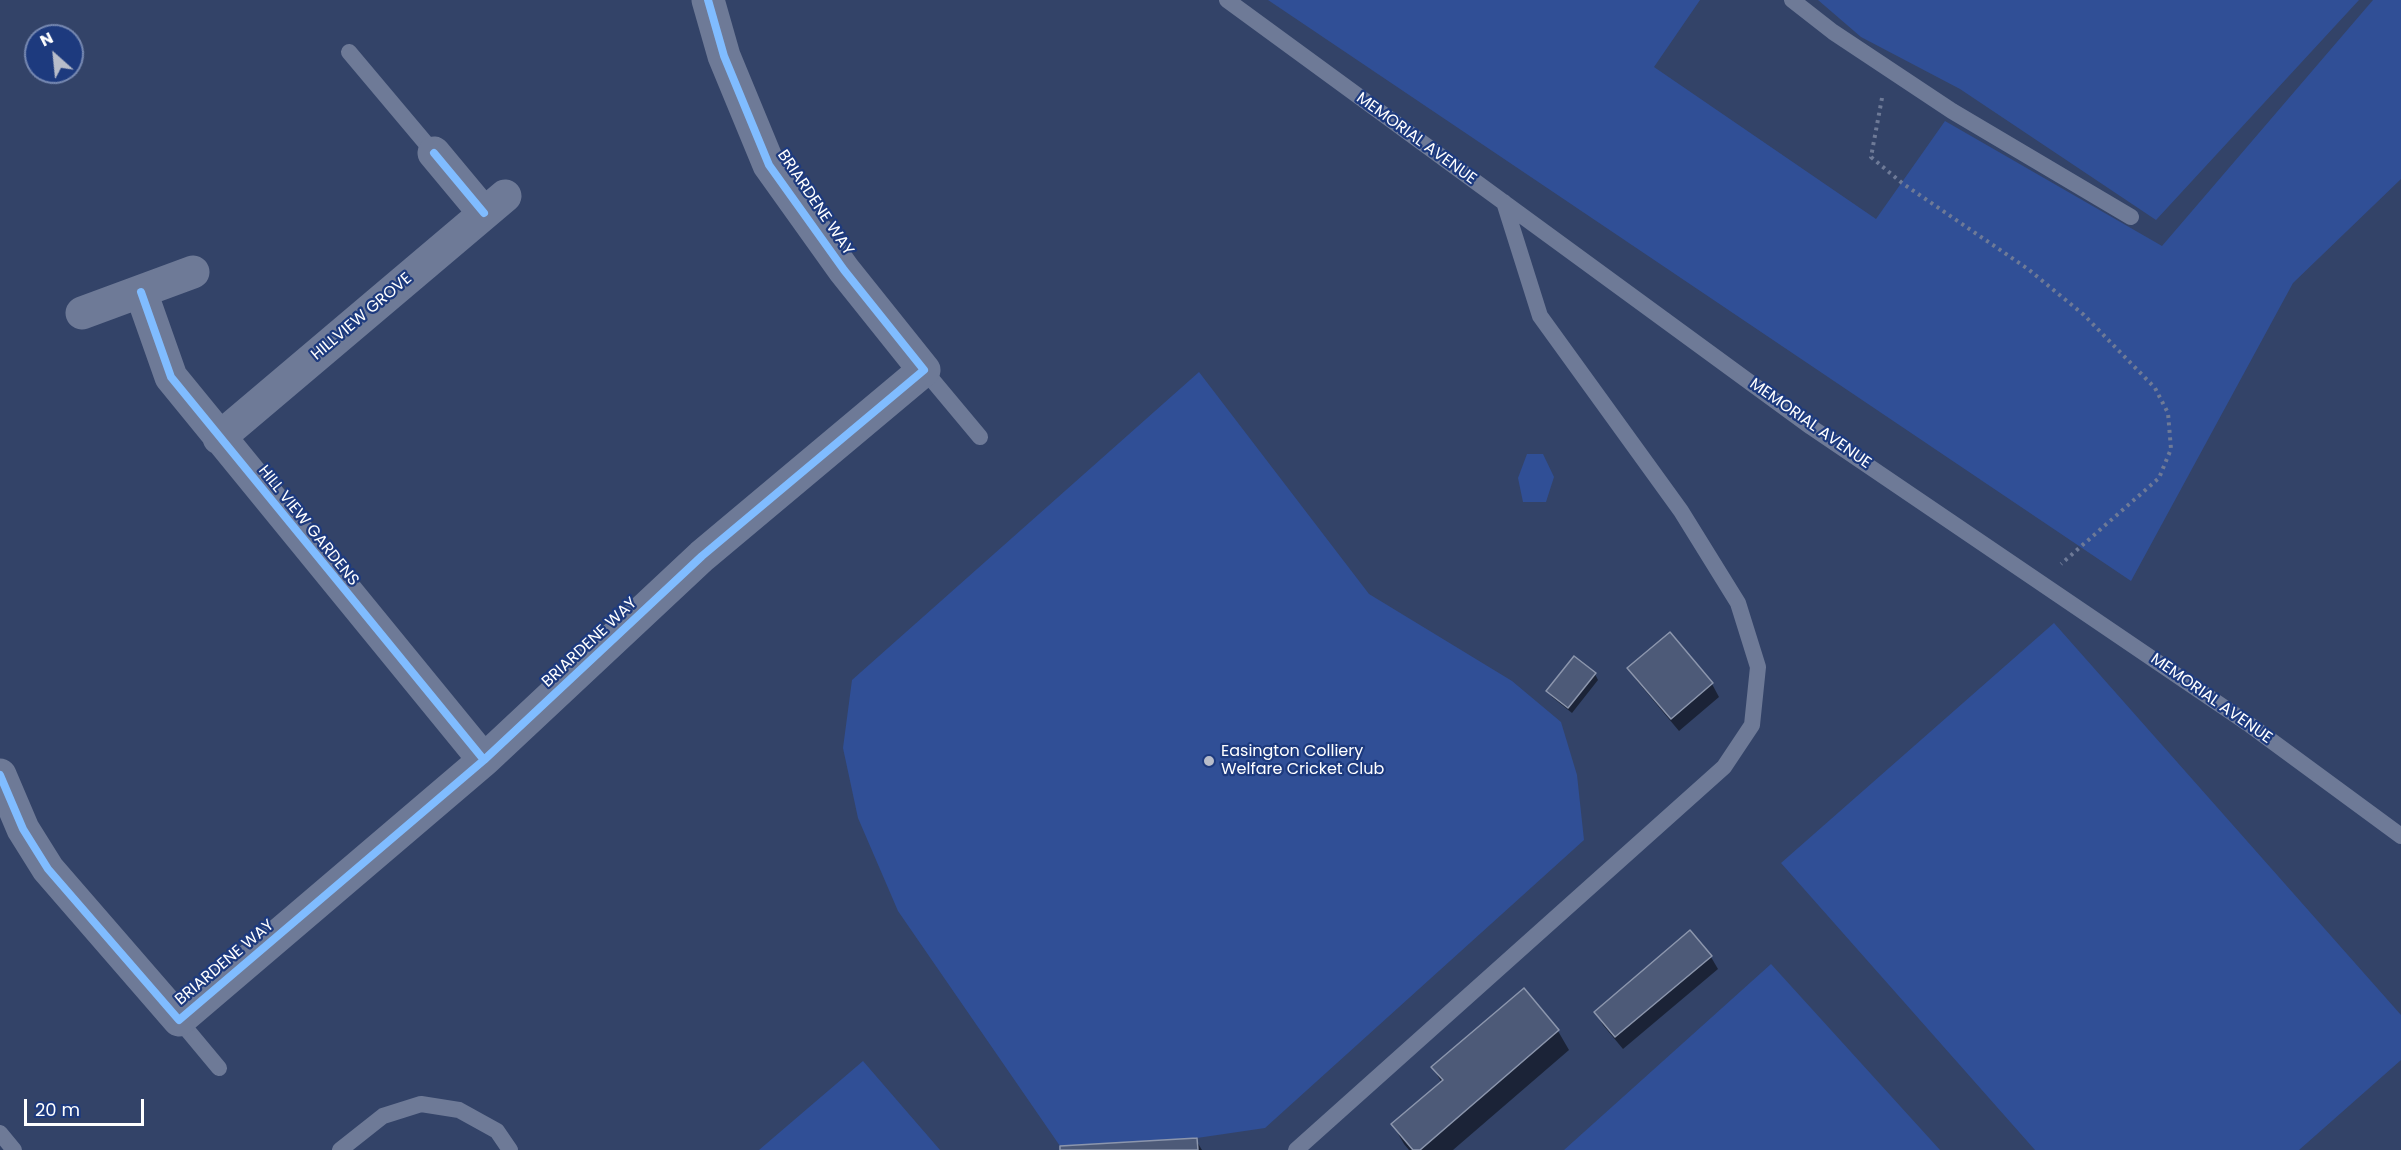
<!DOCTYPE html>
<html>
<head>
<meta charset="utf-8">
<style>
  body { margin:0 }
  #map { position:relative; width:2401px; height:1150px; overflow:hidden; background:#334368; font-family:Poppins,sans-serif }
  canvas { display:block }
  .north { position:absolute; left:24px; top:24px; width:60px; height:60px; box-sizing:border-box; background:#1d3a7e; border:2px solid #7789b2; border-radius:50%; rotate:333deg; font-size:16px; font-weight:700; line-height:24px; text-align:center; color:#fff }
  .north::after { content:''; display:block; margin:auto; width:21px; height:27px; background:#b8bdca; clip-path:polygon(50% 0,100% 100%,50% 72%,0 100%) }
  .scale { position:absolute; left:24px; top:1099px; width:120px; height:27px; box-sizing:border-box; border:3px solid #fff; border-top:0; padding-left:8px; font-size:18px; line-height:21px; white-space:nowrap; color:#fff; -webkit-text-stroke:4px #1d3a7e; paint-order:stroke }
</style>
</head>
<body>
<div id="map">
<canvas width="2401" height="1150"></canvas>
<div class="north">N</div>
<div class="scale">20 m</div>
</div>
<script>
const ctx = document.querySelector('canvas').getContext('2d');
ctx.lineJoin = 'round';
function paint(path, color) { ctx.fillStyle = color; ctx.fill(path, 'evenodd'); }
const poly = rows => new Path2D(rows.map(r => 'M' + r).join(''));
function strokePath(path, color, width, dash) { ctx.strokeStyle = color; ctx.lineWidth = width; ctx.lineCap = dash ? 'butt' : 'round'; ctx.setLineDash(dash || []); ctx.stroke(path); }
function drawText(font, color, halo, rows, align = 'center') {
  ctx.font = font + ' Poppins,sans-serif'; ctx.lineWidth = 4.5; ctx.setLineDash([]); ctx.textBaseline = 'middle'; ctx.strokeStyle = halo; ctx.fillStyle = color; for (const [text, x, y, turn = 0] of rows) {
    ctx.save(); ctx.translate(x, y); ctx.rotate((+turn || 0) * Math.PI / 180); ctx.textAlign = isNaN(turn) ? turn : align; if (halo) ctx.strokeText(text, 0, 0); ctx.fillText(text, 0, 0); ctx.restore();
  }
}
const green = poly([
  [1268,0,1700,0,1654,67,1876,219,1945,121,2162,246,2373,0,2401,0,2401,179,2293,283,2131,581],
  [1818,0,2359,0,2156,220,1960,89,1861,37],
  [1199,372,1369,594,1512,681,1561,722,1577,775,1584,840,1265,1128,1197,1138,1060,1146,898,911,858,818,843,748,852,680],
  [1527,454,1543,454,1554,477,1546,502,1523,502,1518,478],
  [2054,623,2401,1015,2401,1060,2299,1150,2035,1150,1781,863],
  [1771,964,1940,1150,1564,1150],
  [863,1061,940,1150,759,1150]
]);
const shadow = poly([
  [1629,668,1712,684,1719,697,1679,731,1637,681],
  [1595,674,1598,680,1572,713,1552,697,1548,691],
  [1711,957,1718,969,1623,1049,1603,1025,1596,1013],
  [1558,1031,1569,1050,1453,1150,1409,1150,1404,1144,1393,1125,1442,1083,1433,1068],
  [1196,1140,1202,1150,1062,1150]
]);
const building = poly([
  [1670,632,1713,683,1671,719,1627,668,1670,632],
  [1574,656,1596,673,1568,708,1546,691,1574,656],
  [1690,930,1712,956,1615,1037,1594,1012,1690,930],
  [1524,988,1559,1030,1420,1150,1413,1150,1391,1124,1443,1080,1431,1067,1524,988],
  [1197,1138,1198,1150,1060,1150,1060,1146,1197,1138]
]);
const path = poly([
  [1882,98,1871,157,1902,183,2028,269,2084,315,2155,388,2168,413,2171,449,2159,478,2061,564]
]);
const lane = poly([
  [1227,0,1811,427,2250,725,2401,836],
  [1792,0,1833,32,1952,111,2131,217],
  [349,52,434,153],
  [924,370,980,437],
  [179,1020,219,1068],
  [0,1133,14,1150],
  [340,1150,383,1116,421,1104,459,1110,497,1131,510,1150],
  [1296,1150,1724,767,1752,725,1758,667,1738,603,1681,511,1540,316,1504,202]
]);
const street = poly([
  [434,153,484,213],
  [141,292,171,377,484,760],
  [82,313,193,272],
  [219,438,505,196],
  [0,775,23,829,48,869,179,1020,484,760,702,556,924,370,844,270,769,165,724,56,708,0]
]);
const cycleway = poly([
  [434,153,484,213],
  [141,292,171,377,484,760],
  [0,775,23,829,48,869,179,1020,484,760,702,556,924,370,844,270,769,165,724,56,708,0]
]);
const markers = [
  [1209,761,6,"#b8bdca"]
];
const streetNames = [
  ["MEMORIAL AVENUE",1416,139,36],
  ["BRIARDENE WAY",815,203,56],
  ["HILLVIEW GROVE",362,317,-40],
  ["MEMORIAL AVENUE",1810,424,35],
  ["HILL VIEW GARDENS",308,526,51],
  ["BRIARDENE WAY",590,643,-43],
  ["MEMORIAL AVENUE",2211,699,35],
  ["BRIARDENE WAY",225,963,-40]
];
const poiNames = [
  ["Easington Colliery",1221,752],
  ["Welfare Cricket Club",1221,770]
];
paint(green, '#304f96');
paint(shadow, '#0007');
paint(building, '#4d5a78');
strokePath(building, '#8c96ad', 1.5);
strokePath(path, '#6e7a97', 4, [3, 4.5]);
strokePath(lane, '#6e7a97', 16);
strokePath(street, '#6e7a97', 33);
strokePath(cycleway, '#80bcff', 8);
for (const [x, y, r, color] of markers) { const dot = new Path2D(); dot.arc(x, y, r, 0, 2 * Math.PI); ctx.fillStyle = color; ctx.fill(dot); strokePath(dot, '#1d3a7e', 2); }
drawText('16px', '#fff', '#1d3a7e', streetNames);
drawText('16px', '#fff', '#1d3a7e', poiNames, 'left');
</script>
</body>
</html>
